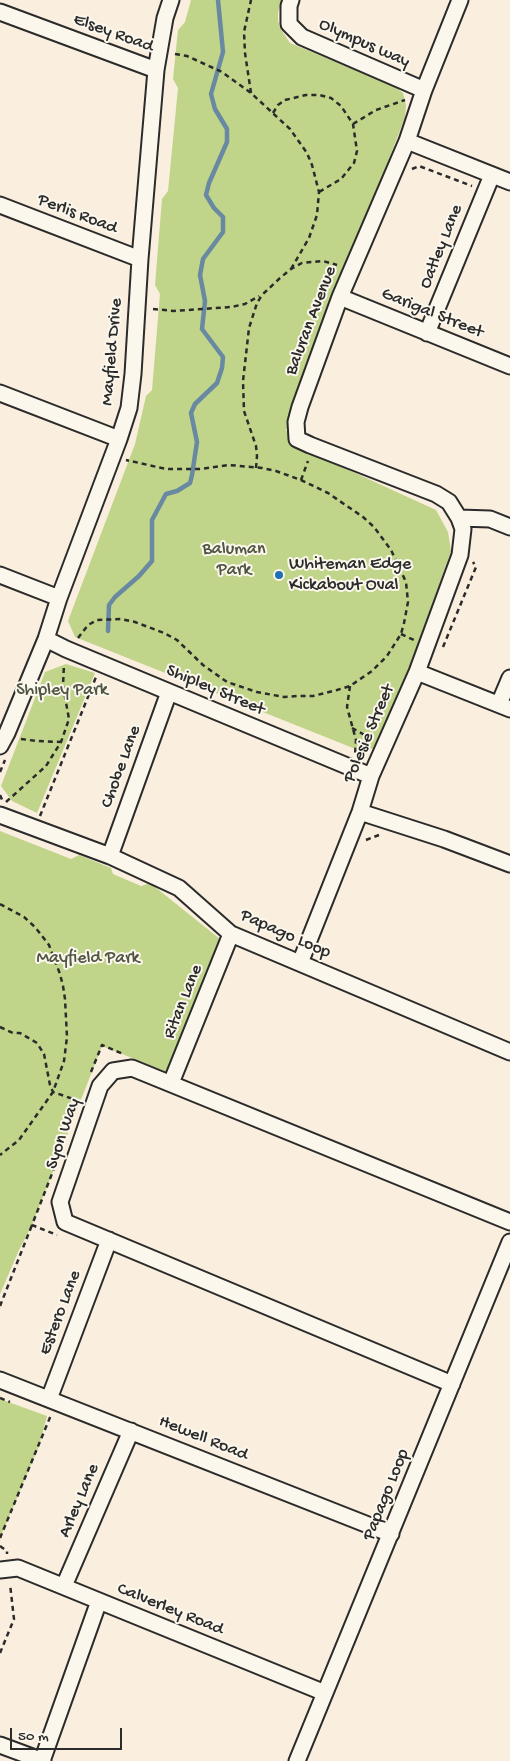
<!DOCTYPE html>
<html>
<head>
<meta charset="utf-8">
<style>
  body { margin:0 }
  #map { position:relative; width:510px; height:1761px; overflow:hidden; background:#faeede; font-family:"Gochi Hand",sans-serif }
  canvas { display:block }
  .scale { position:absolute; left:10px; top:1728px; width:112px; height:22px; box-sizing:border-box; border:2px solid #2b2b2b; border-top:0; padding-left:6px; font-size:15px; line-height:18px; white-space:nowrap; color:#2b2b2b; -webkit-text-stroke:4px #fbf7ec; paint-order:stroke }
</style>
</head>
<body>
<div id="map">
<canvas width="510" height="1761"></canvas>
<div class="scale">50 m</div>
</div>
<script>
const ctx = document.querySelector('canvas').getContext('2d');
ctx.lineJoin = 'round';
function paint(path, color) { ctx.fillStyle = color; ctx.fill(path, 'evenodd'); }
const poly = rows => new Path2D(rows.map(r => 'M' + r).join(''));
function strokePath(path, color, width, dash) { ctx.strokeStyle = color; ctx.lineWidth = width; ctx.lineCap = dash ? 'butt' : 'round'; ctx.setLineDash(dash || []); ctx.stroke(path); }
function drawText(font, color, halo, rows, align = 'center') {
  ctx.font = font + ' "Gochi Hand",sans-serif'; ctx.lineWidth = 4; ctx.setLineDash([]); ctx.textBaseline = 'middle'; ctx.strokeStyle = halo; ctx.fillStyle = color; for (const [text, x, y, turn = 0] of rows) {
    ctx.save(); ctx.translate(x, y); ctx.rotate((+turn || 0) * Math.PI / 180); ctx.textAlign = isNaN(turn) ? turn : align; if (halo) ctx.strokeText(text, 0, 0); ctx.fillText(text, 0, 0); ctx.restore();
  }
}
const green = poly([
  [191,0,282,0,278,12,278,21,282,31,290,43,394,86,403,93,406,105,405,117,286,430,294,445,436,510,448,532,451,551,381,748,358,750,75,637,68,621,135,444,146,396,152,390,160,294,155,285,162,199,168,191,178,88,173,79,178,30,185,22],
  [66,664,95,673,37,813,12,801,1,786,45,672],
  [0,831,71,859,79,855,111,868,113,874,141,886,150,883,220,939,167,1072,102,1046,32,1225,19,1250,0,1294],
  [0,1399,47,1416,39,1446,0,1538]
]);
const stream = poly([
  [108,631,109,605,115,597,139,576,152,561,152,520,166,494,177,491,190,483,192,475,197,442,191,413,195,404,217,383,222,368,223,357,202,329,205,301,200,275,203,259,223,232,223,217,214,208,206,195,209,183,227,142,227,129,215,109,211,94,223,52,218,0]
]);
const path = poly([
  [175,54,187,56,222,72,251,93,290,129,307,153,312,165,319,192,317,215,309,238,291,269],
  [251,93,245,53,244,32,251,0],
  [273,113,278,105,285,100,306,95,319,95,331,98,341,106,353,124,357,151,354,163,341,179,319,192],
  [353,124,376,110,405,100],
  [412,169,419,166,472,186],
  [153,309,174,311,231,307,245,304,259,296],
  [256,468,257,456,256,446,244,411,243,381,249,328,257,303,262,295,280,278,291,269,302,263,323,261,337,265],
  [301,480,308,461],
  [401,634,414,640],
  [78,638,88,625,97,620,121,619,135,622,164,633,177,640,203,665,227,682,257,692,284,697,298,696,313,696,337,690,350,686,372,671,387,656,401,634,404,623,408,602,406,582,391,550,374,527,363,517,328,493,301,480,276,471,262,468,229,465,201,469,166,469,126,460],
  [443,647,476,567,473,562],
  [350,686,347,707,356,740,355,755],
  [352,728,372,739],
  [21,739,37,741,61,742],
  [0,772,5,760],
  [0,795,3,802],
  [6,802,46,766,61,742,69,719,63,686,64,664],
  [40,816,96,677],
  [366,840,379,835],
  [0,904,24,917,35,927,49,945,60,974,63,986,65,999,67,1037,64,1061,53,1092,19,1140,0,1155],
  [0,1027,13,1033,20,1033,37,1043,44,1054,50,1085,53,1092,79,1101],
  [91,1072,102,1045,123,1054],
  [55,1166,32,1225,57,1235],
  [0,1306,32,1225],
  [0,1398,10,1402],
  [0,1538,51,1415],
  [0,1546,7,1551,7,1554],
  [0,1653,14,1619,10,1584]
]);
const minor = poly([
  [291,0,289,6,289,24,302,37,424,90],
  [460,0,424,90,407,141,340,297,300,407,296,422,297,439,310,445,436,494,449,502,459,518,490,519,510,527],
  [0,12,156,70],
  [407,141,510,182],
  [0,205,140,259],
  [340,297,510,366],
  [427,333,492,175],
  [0,393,119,439],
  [0,575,59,598],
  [46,639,66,649,371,776],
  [417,672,510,709],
  [499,704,510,678],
  [0,746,7,733,46,639,59,598,119,439,129,408,133,374,140,259,156,70,165,18,171,0],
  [360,812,444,839,510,864],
  [0,815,110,856,179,888,231,934,510,1052],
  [110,856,169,692],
  [300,963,360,812,371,776,417,672,460,555,463,529,459,518],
  [171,1083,231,934],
  [0,1380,391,1534],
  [452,1384,65,1222,60,1202,100,1086,113,1071,132,1068,510,1222],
  [49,1399,109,1240],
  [0,1570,18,1568,325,1693],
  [64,1586,131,1431],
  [0,1745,43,1761],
  [42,1761,99,1601],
  [297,1761,510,1242]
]);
const markers = [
  [279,575,5,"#1f6fb2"]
];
const streetNames = [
  ["Elsey Road",113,34,20],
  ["Olympus way",364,44,24],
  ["Perlis Road",77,215,21],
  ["Oatley Lane",442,247,-68],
  ["Garigal Street",432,314,22],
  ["Baluran Avenue",312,321,-69],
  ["Mayfield Drive",113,352,-85],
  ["Shipley Street",215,691,23],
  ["Polesie Street",370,734,-67],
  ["Chobe Lane",122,767,-70],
  ["Papago Loop",285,935,24],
  ["Ritan Lane",184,1002,-68],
  ["Syon Way",64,1134,-71],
  ["Estero Lane",61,1313,-69],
  ["Hewell Road",203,1439,22],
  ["Papago Loop",387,1495,-68],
  ["Arley Lane",80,1501,-67],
  ["Calverley Road",170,1610,22]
];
const parkNames = [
  ["Baluman",234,550],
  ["Park",234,571],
  ["Shipley Park",62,691],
  ["Mayfield Park",88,959]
];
const poiNames = [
  ["Whiteman Edge",289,565],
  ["Kickabout Oval",289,586]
];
paint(green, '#c0d48a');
strokePath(stream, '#6889a1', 4.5);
strokePath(minor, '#2b2b2b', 19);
strokePath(path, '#2b2b2b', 2.5, [5, 4]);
strokePath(minor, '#fbf7ec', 15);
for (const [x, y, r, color] of markers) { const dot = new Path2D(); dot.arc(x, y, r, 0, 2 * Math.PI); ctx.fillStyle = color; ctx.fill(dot); strokePath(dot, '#fbf7ec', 2); }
drawText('18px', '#2b2b2b', '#fbf7ec', streetNames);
drawText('18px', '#505543', '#fbf7ec', parkNames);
drawText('18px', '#2b2b2b', '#fbf7ec', poiNames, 'left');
</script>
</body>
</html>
